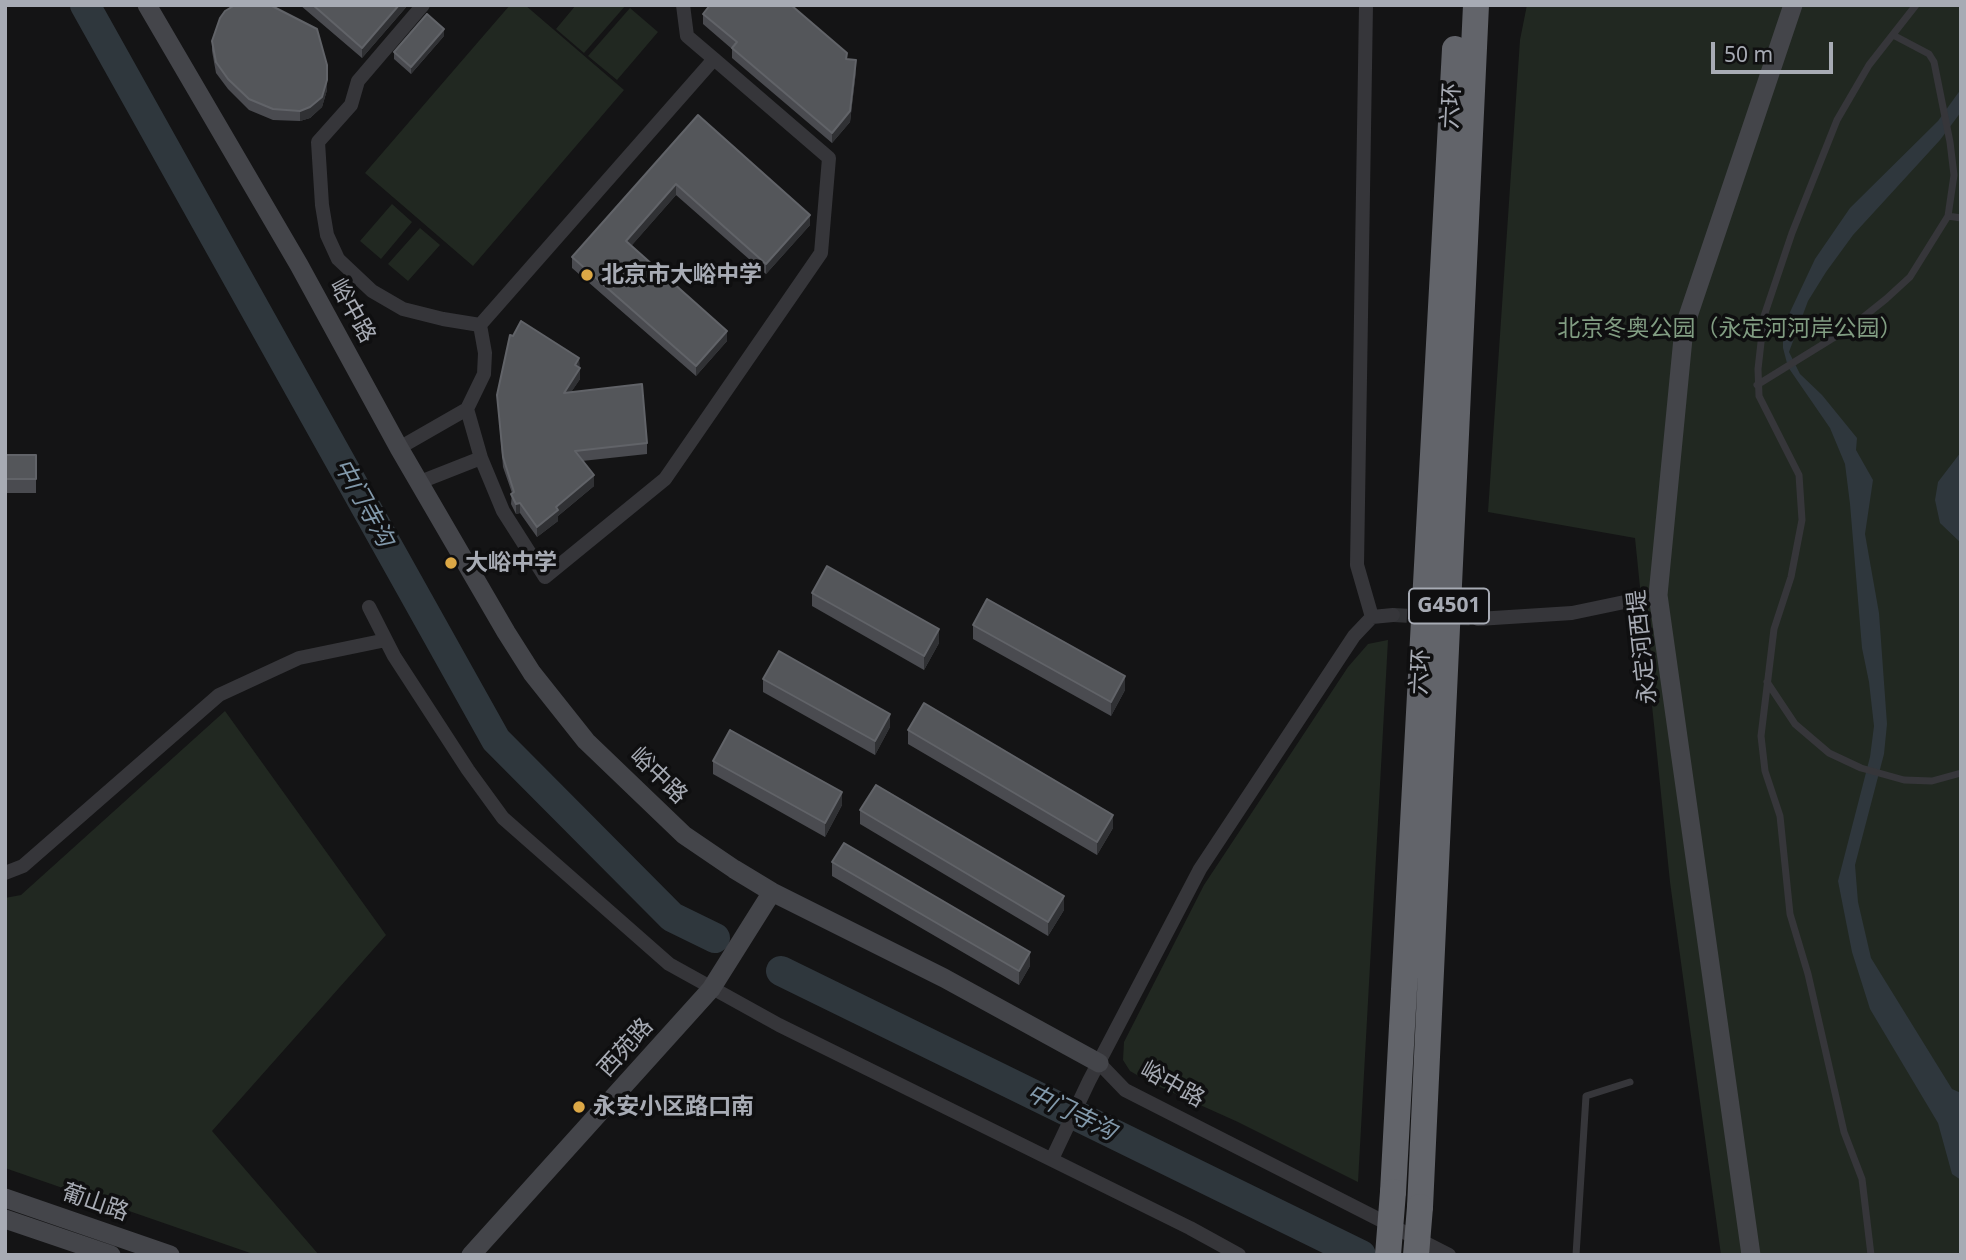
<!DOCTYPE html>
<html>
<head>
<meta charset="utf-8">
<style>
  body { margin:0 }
  #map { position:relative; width:1966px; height:1260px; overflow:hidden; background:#141415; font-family:"Noto Sans",sans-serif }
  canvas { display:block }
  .frame { position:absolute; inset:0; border:7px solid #a7abb4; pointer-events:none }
  .scale { position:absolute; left:1711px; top:42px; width:122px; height:32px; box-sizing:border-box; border:4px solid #a7abb4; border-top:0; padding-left:9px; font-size:21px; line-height:24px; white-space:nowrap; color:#a7abb4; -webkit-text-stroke:5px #0f0f10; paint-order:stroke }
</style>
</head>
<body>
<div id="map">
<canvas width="1966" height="1260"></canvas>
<div class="frame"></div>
<div class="scale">50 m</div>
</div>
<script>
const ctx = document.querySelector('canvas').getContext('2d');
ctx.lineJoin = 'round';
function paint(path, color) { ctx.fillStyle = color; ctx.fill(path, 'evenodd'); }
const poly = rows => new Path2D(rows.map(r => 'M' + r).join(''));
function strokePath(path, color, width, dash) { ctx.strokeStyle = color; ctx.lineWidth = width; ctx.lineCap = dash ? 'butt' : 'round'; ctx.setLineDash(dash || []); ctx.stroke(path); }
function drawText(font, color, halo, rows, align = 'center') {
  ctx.font = font + ' "Noto Sans","Noto Sans SC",sans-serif'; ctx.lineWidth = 7; ctx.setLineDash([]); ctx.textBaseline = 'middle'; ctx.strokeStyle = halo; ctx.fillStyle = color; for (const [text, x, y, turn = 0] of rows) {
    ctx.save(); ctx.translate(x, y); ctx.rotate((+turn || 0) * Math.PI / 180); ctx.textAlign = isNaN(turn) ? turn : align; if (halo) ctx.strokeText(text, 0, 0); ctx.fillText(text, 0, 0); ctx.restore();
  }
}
const green = poly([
  [510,5,525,5,624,90,473,266,365,173],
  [576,5,626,5,584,53,556,29],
  [1527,5,1961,5,1961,1255,1721,1255,1670,882,1635,538,1488,512,1520,40],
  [630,8,658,32,617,80,588,56],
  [392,204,412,222,381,259,360,241],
  [420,228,440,245,408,281,388,264],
  [1388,640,1358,1182,1238,1122,1149,1082,1130,1071,1123,1060,1124,1042,1204,885,1348,667,1368,644],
  [225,711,386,935,212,1131,319,1255,256,1255,5,1168,5,898,21,895]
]);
const water = poly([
  [1961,89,1961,112,1940,140,1853,235,1826,272,1808,301,1789,352,1800,374,1822,395,1857,438,1856,450,1873,480,1865,534,1879,613,1887,724,1884,754,1855,865,1858,902,1871,958,1952,1089,1961,1093,1961,1180,1952,1174,1938,1123,1870,1009,1852,952,1838,881,1870,757,1874,726,1869,682,1862,648,1850,504,1845,464,1830,428,1788,367,1783,348,1783,327,1815,259,1850,208,1938,121],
  [1961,452,1961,543,1940,523,1935,500,1938,482]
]);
const river = poly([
  [85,5,496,740,672,917,715,938],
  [781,971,1361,1255]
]);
const streetTunnel = poly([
  [1393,615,1478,619]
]);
const lane = poly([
  [1948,216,1961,218],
  [1757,385,1851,327,1886,299,1910,277,1948,216,1954,175,1950,142,1934,62,1929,54,1893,35],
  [1767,682,1795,724,1829,753,1861,768,1904,780,1932,781,1961,773],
  [1576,1255,1586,1096,1630,1082],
  [1871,1255,1862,1179,1844,1132,1808,974,1790,914,1780,816,1765,771,1761,736,1774,629,1791,577,1802,520,1799,475,1759,396,1758,369,1764,316,1792,233,1837,120,1869,65,1916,5]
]);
const street = poly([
  [423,5,358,81,351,105,318,142,322,205,327,235,338,259,372,291,403,309,443,319,480,325],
  [683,5,687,36,714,59],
  [1366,5,1357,565,1372,617],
  [399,448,467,409,484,374,485,353,480,325,714,59,829,158,821,253,665,479,545,577,503,511,481,458,467,409],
  [420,482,481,458],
  [369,607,394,656,468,770,503,818,669,964,779,1025,1190,1228,1239,1255],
  [1478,619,1572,613,1658,595],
  [5,873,23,866,219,695,299,658,386,640],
  [1099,1063,1125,1090,1449,1255],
  [1052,1159,1089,1081,1200,869,1354,636,1372,617,1393,615]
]);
const secondary = poly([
  [147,5,299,265,399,448,506,632,532,673,586,741,684,835,734,869,772,892,944,978,1099,1063],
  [5,1198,170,1255],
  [5,1219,111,1255],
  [471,1255,711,989,772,892],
  [1751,1255,1658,595,1684,328,1793,5]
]);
const highway = poly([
  [1393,1192,1455,49],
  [1420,1207,1476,5]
]);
const highwayBridge = poly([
  [1388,1255,1393,1192],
  [1416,1255,1420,1207]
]);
const wall = poly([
  [300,5,408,5,362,58],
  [703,14,847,60,856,71,850,122,832,143,732,58,732,49,703,24],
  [444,36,411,74,394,59,394,52],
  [212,41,327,65,327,90,322,107,310,118,300,121,273,120,249,110,228,89,216,73,212,51],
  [698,115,810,225,766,274,676,195,631,246,727,341,696,376,572,268,572,257],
  [579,358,580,379,571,392,647,443,647,454,582,461,594,486,558,516,558,521,537,537,520,513,516,514,511,504,512,493,503,467,497,395],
  [5,455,36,455,36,493,5,493],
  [812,593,939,643,924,670,812,606],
  [973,625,1125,690,1111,716,973,639],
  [763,679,890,727,875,755,763,692],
  [908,730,1113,828,1097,855,908,744],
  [713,761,842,805,825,837,713,774],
  [860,810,1064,910,1048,936,860,824],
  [832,862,1030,966,1019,985,832,876]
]);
const shadedWall = poly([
  [399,5,408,5,362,58,362,48],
  [444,29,444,36,411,74,411,67],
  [856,60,856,71,850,122,832,143,832,133],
  [327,80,327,90,322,107,310,118,300,121,300,111],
  [676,184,676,195,626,252,626,241],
  [810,215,810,225,766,274,766,264],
  [727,331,727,341,696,376,696,366],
  [579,358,580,379,564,403,564,393],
  [594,475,594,486,558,516,558,521,537,537,537,527,556,507],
  [520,503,520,513,516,514,516,504],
  [939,629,939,643,924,670,924,656],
  [1125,676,1125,690,1111,716,1111,702],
  [890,714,890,727,875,755,875,741],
  [842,792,842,805,825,837,825,823],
  [1113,815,1113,828,1097,855,1097,842],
  [1064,896,1064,910,1048,936,1048,922],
  [1030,952,1030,966,1019,985,1019,971]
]);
const building = poly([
  [235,5,270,5,317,29,327,65,327,80,322,97,310,107,300,111,273,109,249,99,228,79,216,62,212,41,220,18,225,11,235,5],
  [313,5,399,5,362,48,313,5],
  [710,5,791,5,847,53,846,59,856,60,850,111,832,133,732,48,737,42,703,14,710,5],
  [427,14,444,29,411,67,394,52,427,14],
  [698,115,810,215,766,264,676,184,626,241,727,331,696,366,572,257,698,115],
  [521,321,579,358,575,365,580,368,564,393,642,384,647,443,575,451,594,475,556,507,558,510,537,527,520,503,516,504,511,494,514,492,503,457,497,395,510,335,513,336,521,321],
  [5,455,36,455,36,479,5,479,5,455],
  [827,566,939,629,924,656,812,593,827,566],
  [987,599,1125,676,1111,702,973,625,987,599],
  [779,651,890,714,875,741,763,679,779,651],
  [924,703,1113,815,1097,842,908,730,924,703],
  [730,730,842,792,825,823,713,761,730,730],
  [876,785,1064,896,1048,922,860,810,876,785],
  [844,843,1030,952,1019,971,832,862,844,843]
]);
const markers = [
  [587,275,7,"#dca846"],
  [451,563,7,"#dca846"],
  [579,1107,7,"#dca846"]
];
const shields = [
  [1449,606,80]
];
const shieldNames = [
  ["G4501",1449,606]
];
const streetNames = [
  ["六环",1452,106,-87],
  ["峪中路",352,311,61],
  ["永定河西堤",1643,647,-96],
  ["六环",1421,672,-87],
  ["峪中路",658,776,44],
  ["西苑路",626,1048,-48],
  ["峪中路",1172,1085,29],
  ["葡山路",95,1203,19]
];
const poiNames = [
  ["北京市大峪中学",601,275],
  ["大峪中学",465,563],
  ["永安小区路口南",593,1107]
];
const parkNames = [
  ["北京冬奥公园（永定河河岸公园）",1730,329]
];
const waterNames = [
  ["中门寺沟",363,503,61],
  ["中门寺沟",1071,1113,26]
];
paint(green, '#212821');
paint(water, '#2f373d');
strokePath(river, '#2f373d', 30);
strokePath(streetTunnel, '#313235', 14, [14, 7]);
strokePath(lane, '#36363a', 7);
strokePath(street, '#36363a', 14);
strokePath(secondary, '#44454a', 19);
strokePath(highway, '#62646a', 26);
strokePath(highwayBridge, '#62646a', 26);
paint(wall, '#4a4b50');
paint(shadedWall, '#303134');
paint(building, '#54565a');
strokePath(building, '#616368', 2);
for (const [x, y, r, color] of markers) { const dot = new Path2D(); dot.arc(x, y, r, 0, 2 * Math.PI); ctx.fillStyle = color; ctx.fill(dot); strokePath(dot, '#0f0f10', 2.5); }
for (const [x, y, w] of shields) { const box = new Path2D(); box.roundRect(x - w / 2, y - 17.5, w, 35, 5); ctx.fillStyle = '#0f0f10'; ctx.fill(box); strokePath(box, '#a7abb4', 2); }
drawText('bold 21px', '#a7abb4', null, shieldNames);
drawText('23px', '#a7abb4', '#0f0f10', streetNames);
drawText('bold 23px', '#a7abb4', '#0f0f10', poiNames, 'left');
drawText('23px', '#819d82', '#0f0f10', parkNames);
drawText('italic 24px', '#8299ab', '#0f0f10', waterNames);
</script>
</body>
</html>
